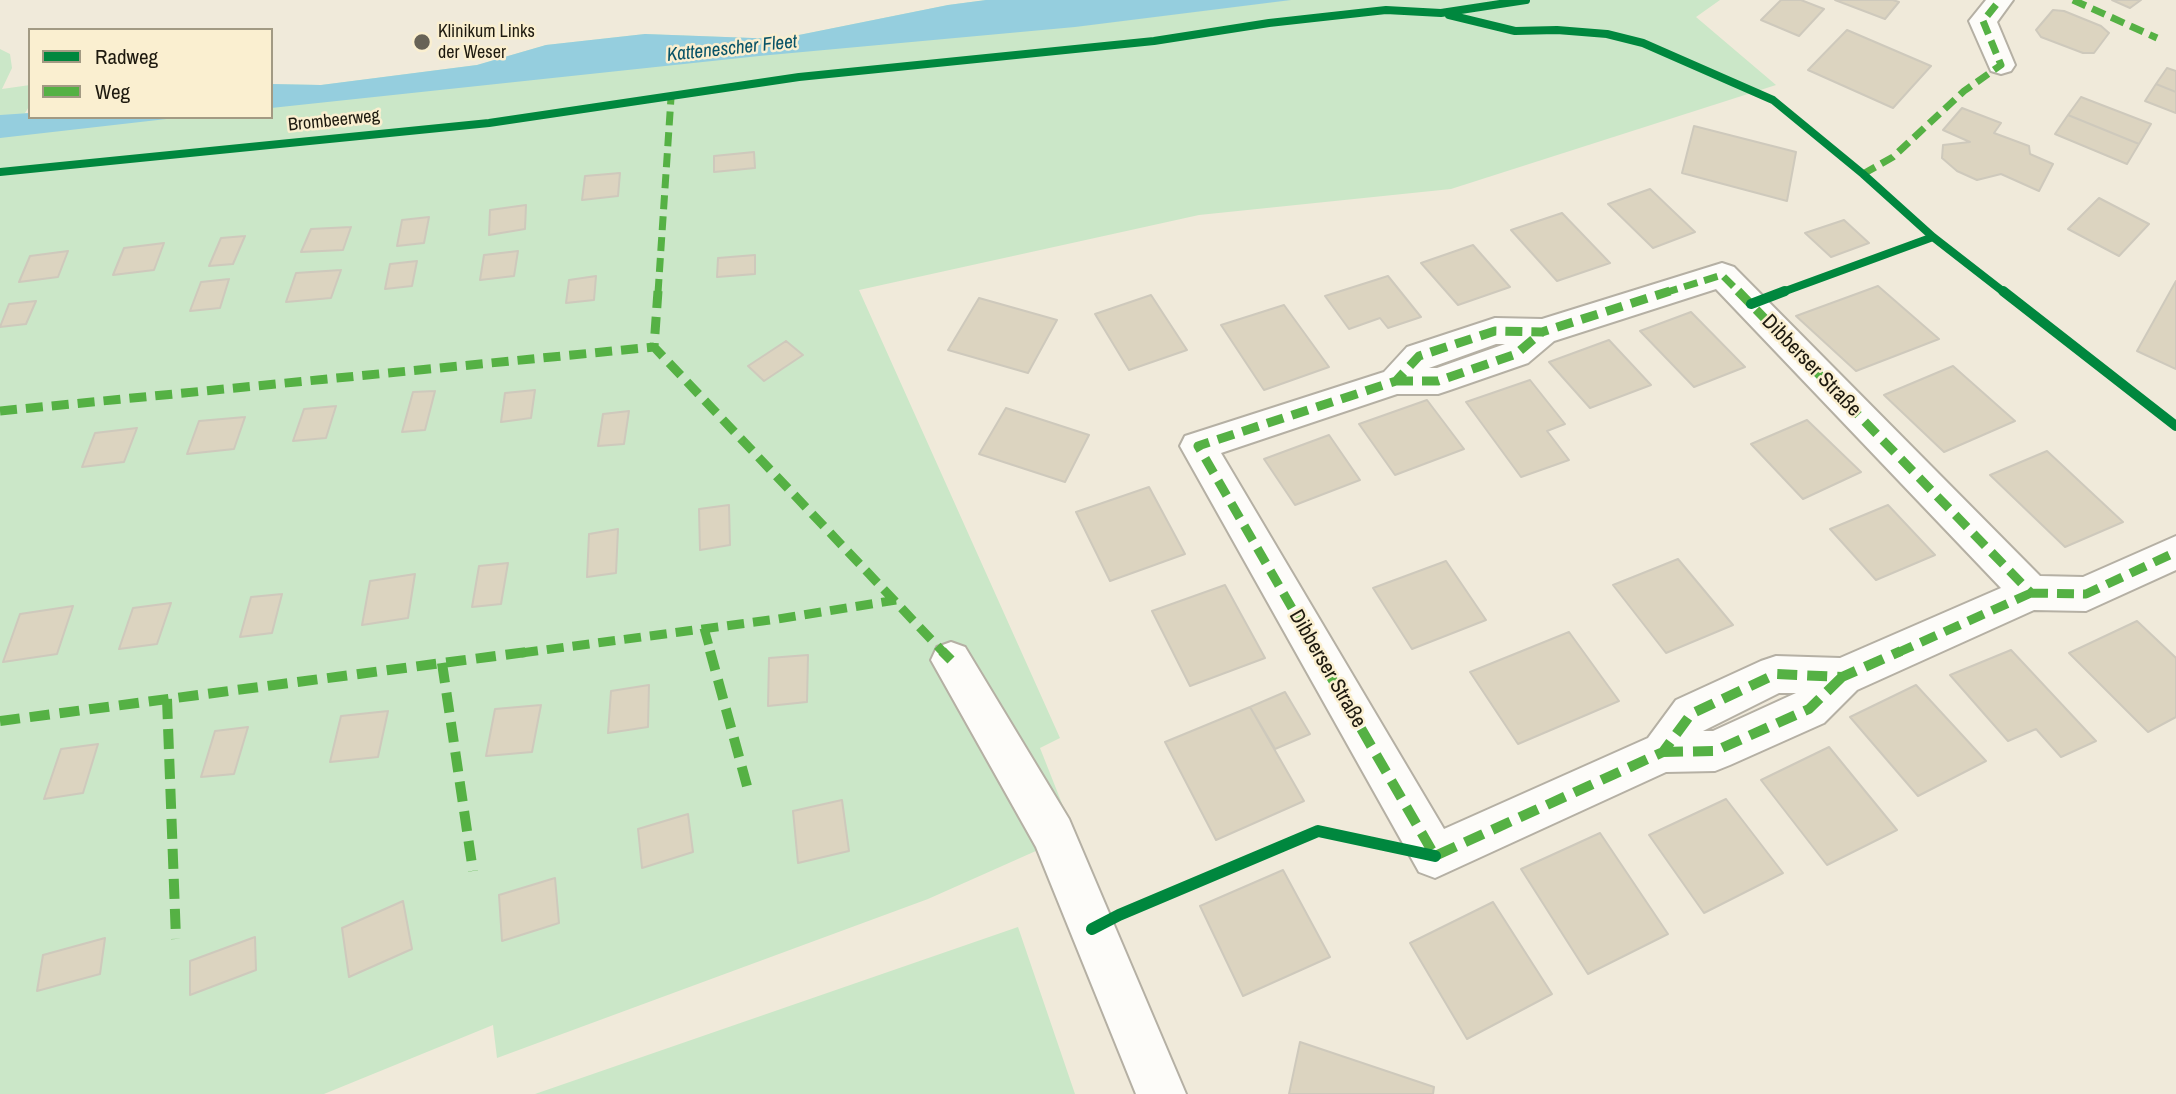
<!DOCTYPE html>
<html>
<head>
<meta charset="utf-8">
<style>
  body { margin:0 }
  #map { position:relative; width:2176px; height:1094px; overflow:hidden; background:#f0eada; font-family:"Archivo Narrow",sans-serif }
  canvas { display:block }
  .legend { position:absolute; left:28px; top:28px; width:245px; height:91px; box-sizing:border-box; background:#faefd0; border:2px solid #a29a83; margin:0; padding:9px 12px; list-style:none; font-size:21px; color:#1e1a0f }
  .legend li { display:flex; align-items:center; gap:14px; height:35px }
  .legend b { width:35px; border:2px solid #a29a83 }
</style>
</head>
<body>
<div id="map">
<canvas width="2176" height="1094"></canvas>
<ul class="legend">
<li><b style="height:9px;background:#00873e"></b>Radweg</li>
<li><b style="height:9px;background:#55b144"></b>Weg</li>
</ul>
</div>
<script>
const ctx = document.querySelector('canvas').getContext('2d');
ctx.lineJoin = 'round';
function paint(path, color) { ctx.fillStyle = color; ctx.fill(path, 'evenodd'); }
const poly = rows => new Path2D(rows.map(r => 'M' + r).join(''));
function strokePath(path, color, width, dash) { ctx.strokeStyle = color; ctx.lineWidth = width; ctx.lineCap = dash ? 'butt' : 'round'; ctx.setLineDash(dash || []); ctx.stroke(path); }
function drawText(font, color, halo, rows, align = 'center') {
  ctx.font = font + ' "Archivo Narrow",sans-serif'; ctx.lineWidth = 5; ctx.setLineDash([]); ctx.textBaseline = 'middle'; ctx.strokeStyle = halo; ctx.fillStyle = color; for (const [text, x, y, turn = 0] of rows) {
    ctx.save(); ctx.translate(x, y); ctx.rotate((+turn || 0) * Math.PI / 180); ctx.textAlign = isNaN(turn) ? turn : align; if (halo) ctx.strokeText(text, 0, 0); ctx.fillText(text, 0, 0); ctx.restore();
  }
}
const green = poly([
  [986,0,1720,0,1696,17,1776,85,1451,189,1199,215,859,290,1060,738,1040,748,1074,834,928,899,497,1058,493,1025,324,1094,0,1094,0,49,10,54,12,68,2,89,30,85,30,105,25,113,30,113,30,117,271,117,271,84,321,85,477,65,546,45,645,34,779,39,948,5],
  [1018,927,1075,1094,535,1094]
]);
const water = poly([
  [986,0,1291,0,1075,27,759,56,271,108,271,84,321,85,477,65,546,45,645,34,779,39,948,5],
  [30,113,30,117,184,117,0,138,0,115]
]);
const building = poly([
  [1781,0,1801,0,1824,9,1799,36,1761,20,1781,0],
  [1835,0,1893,0,1899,2,1885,19,1835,0],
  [2112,0,2141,0,2130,8,2112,0],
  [2053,10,2064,11,2101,26,2109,33,2094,53,2083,53,2041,37,2036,30,2053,10],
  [1847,30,1931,66,1893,108,1808,70,1847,30],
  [2167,68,2176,71,2176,92,2156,84,2167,68],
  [2156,84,2176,92,2176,113,2145,101,2156,84],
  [2081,97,2151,124,2139,144,2068,115,2081,97],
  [1962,108,2001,123,1994,133,2029,146,2030,154,2053,164,2039,191,2001,174,1977,180,1957,171,1942,158,1943,145,1970,142,1943,130,1962,108],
  [2068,115,2139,144,2127,164,2055,134,2068,115],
  [1694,126,1796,152,1787,201,1682,173,1694,126],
  [754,152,755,168,714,172,714,156,754,152],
  [620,173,618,196,582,200,585,176,620,173],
  [1650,189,1695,232,1653,248,1608,204,1650,189],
  [2099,198,2149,224,2119,256,2068,229,2099,198],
  [526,205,525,229,489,235,490,210,526,205],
  [1562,213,1610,263,1557,281,1511,230,1562,213],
  [429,217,424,243,397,246,402,220,429,217],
  [1844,220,1869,243,1831,257,1805,233,1844,220],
  [351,227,343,250,301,252,311,229,351,227],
  [245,236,233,264,209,266,221,238,245,236],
  [164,243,154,270,113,275,124,248,164,243],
  [1473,245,1510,287,1458,305,1421,263,1473,245],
  [68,251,58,277,19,282,30,256,68,251],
  [518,251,514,276,480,280,484,255,518,251],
  [755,255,755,274,717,277,718,258,755,255],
  [417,261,412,286,385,289,390,264,417,261],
  [341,270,331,298,286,302,296,273,341,270],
  [596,276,594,300,566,303,569,280,596,276],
  [1388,276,1421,317,1388,328,1380,318,1349,329,1325,296,1388,276],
  [229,279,220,308,190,311,201,282,229,279],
  [2176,281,2176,369,2137,351,2176,281],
  [1878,286,1939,339,1856,371,1796,316,1878,286],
  [1151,295,1187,350,1129,370,1095,314,1151,295],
  [979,298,1057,320,1028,373,948,350,979,298],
  [36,301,26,324,0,327,9,304,36,301],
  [1284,305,1329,367,1264,390,1221,325,1284,305],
  [1691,312,1745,367,1694,387,1640,331,1691,312],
  [1609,340,1651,385,1590,408,1549,362,1609,340],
  [786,341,803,355,764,381,748,366,786,341],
  [1953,366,2015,421,1944,452,1884,395,1953,366],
  [1530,380,1565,424,1547,431,1569,460,1521,477,1466,402,1530,380],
  [535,390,531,418,501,422,505,393,535,390],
  [435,391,425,430,402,432,413,392,435,391],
  [1427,400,1464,449,1395,475,1359,424,1427,400],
  [336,406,326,438,293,441,304,409,336,406],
  [1006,408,1089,435,1065,482,979,454,1006,408],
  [629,411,624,444,598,446,603,414,629,411],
  [245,417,234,449,187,454,199,421,245,417],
  [1807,420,1861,472,1803,499,1751,444,1807,420],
  [137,428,124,462,82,467,95,433,137,428],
  [1329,435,1360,480,1295,505,1264,459,1329,435],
  [2047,451,2123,522,2065,547,1990,475,2047,451],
  [1149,487,1185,554,1110,581,1076,512,1149,487],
  [729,505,730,545,700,550,699,509,729,505],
  [1888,505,1935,555,1876,580,1830,529,1888,505],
  [618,529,616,573,587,577,589,534,618,529],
  [1678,559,1733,625,1666,653,1613,585,1678,559],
  [1446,561,1486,620,1412,649,1373,588,1446,561],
  [508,563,501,604,472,607,479,566,508,563],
  [415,574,408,618,362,625,370,581,415,574],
  [1225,585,1265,658,1190,686,1152,611,1225,585],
  [282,594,272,633,240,637,251,597,282,594],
  [171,603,157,644,119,649,133,608,171,603],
  [73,606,57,654,3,662,20,614,73,606],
  [2137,621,2176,658,2176,717,2148,732,2069,653,2137,621],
  [1569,632,1619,701,1518,744,1470,672,1569,632],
  [2011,650,2096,741,2061,757,2036,729,2008,741,1950,675,2011,650],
  [808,655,807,702,768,706,769,658,808,655],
  [649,685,648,727,608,733,611,691,649,685],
  [1916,685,1986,761,1918,796,1850,717,1916,685],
  [1285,692,1310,734,1275,749,1250,707,1285,692],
  [541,705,532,752,486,756,495,709,541,705],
  [1250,707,1304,801,1216,840,1165,742,1250,707],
  [388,711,378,757,330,762,341,716,388,711],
  [248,727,234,774,201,777,215,731,248,727],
  [98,744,83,793,44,799,61,749,98,744],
  [1829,747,1897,830,1827,865,1761,780,1829,747],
  [1726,799,1783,873,1704,913,1649,835,1726,799],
  [842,800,849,851,798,863,793,811,842,800],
  [688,814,693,852,642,868,638,829,688,814],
  [1600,833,1668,934,1588,974,1521,869,1600,833],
  [1283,870,1330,957,1243,996,1200,906,1283,870],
  [555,878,559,923,502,941,499,895,555,878],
  [403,901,412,949,349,977,342,928,403,901],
  [1493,902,1552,994,1467,1039,1410,943,1493,902],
  [255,937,256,970,190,995,190,961,255,937],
  [105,938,100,974,37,991,43,955,105,938],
  [1300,1042,1434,1087,1433,1094,1289,1094,1300,1042]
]);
const minor = poly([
  [1986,0,2013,0,1997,22,2015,65,2011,71,2001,74,1991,71,1969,21,1986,0],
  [1722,263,1734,267,2040,576,2083,577,2176,536,2176,570,2086,611,2034,610,1857,690,1824,723,1730,765,1715,771,1666,772,1435,878,1419,872,1180,446,1185,436,1384,372,1407,347,1495,318,1542,319,1722,263],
  [1716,289,2001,588,1840,658,1776,656,1761,661,1676,700,1648,738,1444,829,1221,453,1397,394,1438,394,1450,390,1528,363,1554,341,1716,289],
  [1496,344,1505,344,1437,368,1429,368,1496,344],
  [1779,693,1796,693,1713,731,1703,731,1779,693],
  [951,642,965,647,1069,819,1186,1094,1136,1094,1036,847,931,660,937,647,951,642]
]);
const quietFar2 = poly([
  [2073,0,2157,38],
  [1863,174,1893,157,1964,91,2001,65,1983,21,2000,0],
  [658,293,671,98],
  [1664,293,1722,275,1740,293]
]);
const quietFar1 = poly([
  [658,291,654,347,944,653],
  [1738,291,2031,593],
  [1396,381,1438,381,1516,354,1542,332],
  [0,411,654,347],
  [2031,593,2086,594,2176,552],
  [704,628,711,653],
  [521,653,778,619,896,600],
  [1318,653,1198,446,1396,381,1419,356,1495,331,1542,332,1670,291],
  [1897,653,2031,593]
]);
const quiet = poly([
  [710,651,747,786],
  [942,651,951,660],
  [1316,651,1435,856,1663,752,1691,714,1776,674,1842,677,1901,651],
  [442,663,473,871],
  [167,699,176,939],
  [0,721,534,651],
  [1663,752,1715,751,1809,709,1842,677]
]);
const cyclewayFar2 = poly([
  [1449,15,1515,31,1557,30,1607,34,1643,43,1773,100,1863,174,1933,237,2005,293],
  [0,172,489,123,799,77,1154,41,1269,23,1386,10,1441,13,1526,0],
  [1780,293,1933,237]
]);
const cyclewayFar1 = poly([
  [2003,291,2176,426],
  [1751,304,1785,291]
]);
const cycleway = poly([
  [1092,929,1119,915,1318,831,1435,856]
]);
const markers = [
  [422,42,9,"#686356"]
];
const farPoinames = [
  ["Klinikum Links",438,32],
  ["der Weser",438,53]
];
const farStreetnames = [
  ["Brombeerweg",334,121,-6]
];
const farWaternames = [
  ["Kattenescher Fleet",732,49,-6]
];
const streetNames = [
  ["Dibberser Straße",1811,366,46],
  ["Dibberser Straße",1327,669,60]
];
paint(green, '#cbe7c8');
paint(water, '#95cede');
paint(building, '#dcd4c0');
strokePath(building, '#cec9bc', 2);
strokePath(minor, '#b5b0a4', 4);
paint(minor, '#fdfcf9');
strokePath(quietFar2, '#55b144', 7, [14, 7]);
strokePath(quietFar1, '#55b144', 9, [17, 9]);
strokePath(quiet, '#55b144', 10, [20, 10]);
strokePath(cyclewayFar2, '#00873e', 8);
strokePath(cyclewayFar1, '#00873e', 10);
strokePath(cycleway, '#00873e', 12);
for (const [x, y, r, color] of markers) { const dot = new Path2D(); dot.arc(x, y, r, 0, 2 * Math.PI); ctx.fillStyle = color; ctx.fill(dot); strokePath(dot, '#faefd0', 2.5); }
drawText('18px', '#1e1a0f', '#faefd0', farPoinames, 'left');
drawText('18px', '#1e1a0f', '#faefd0', farStreetnames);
drawText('italic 19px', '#085367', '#faefd0', farWaternames);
drawText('21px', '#1e1a0f', '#faefd0', streetNames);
</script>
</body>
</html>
